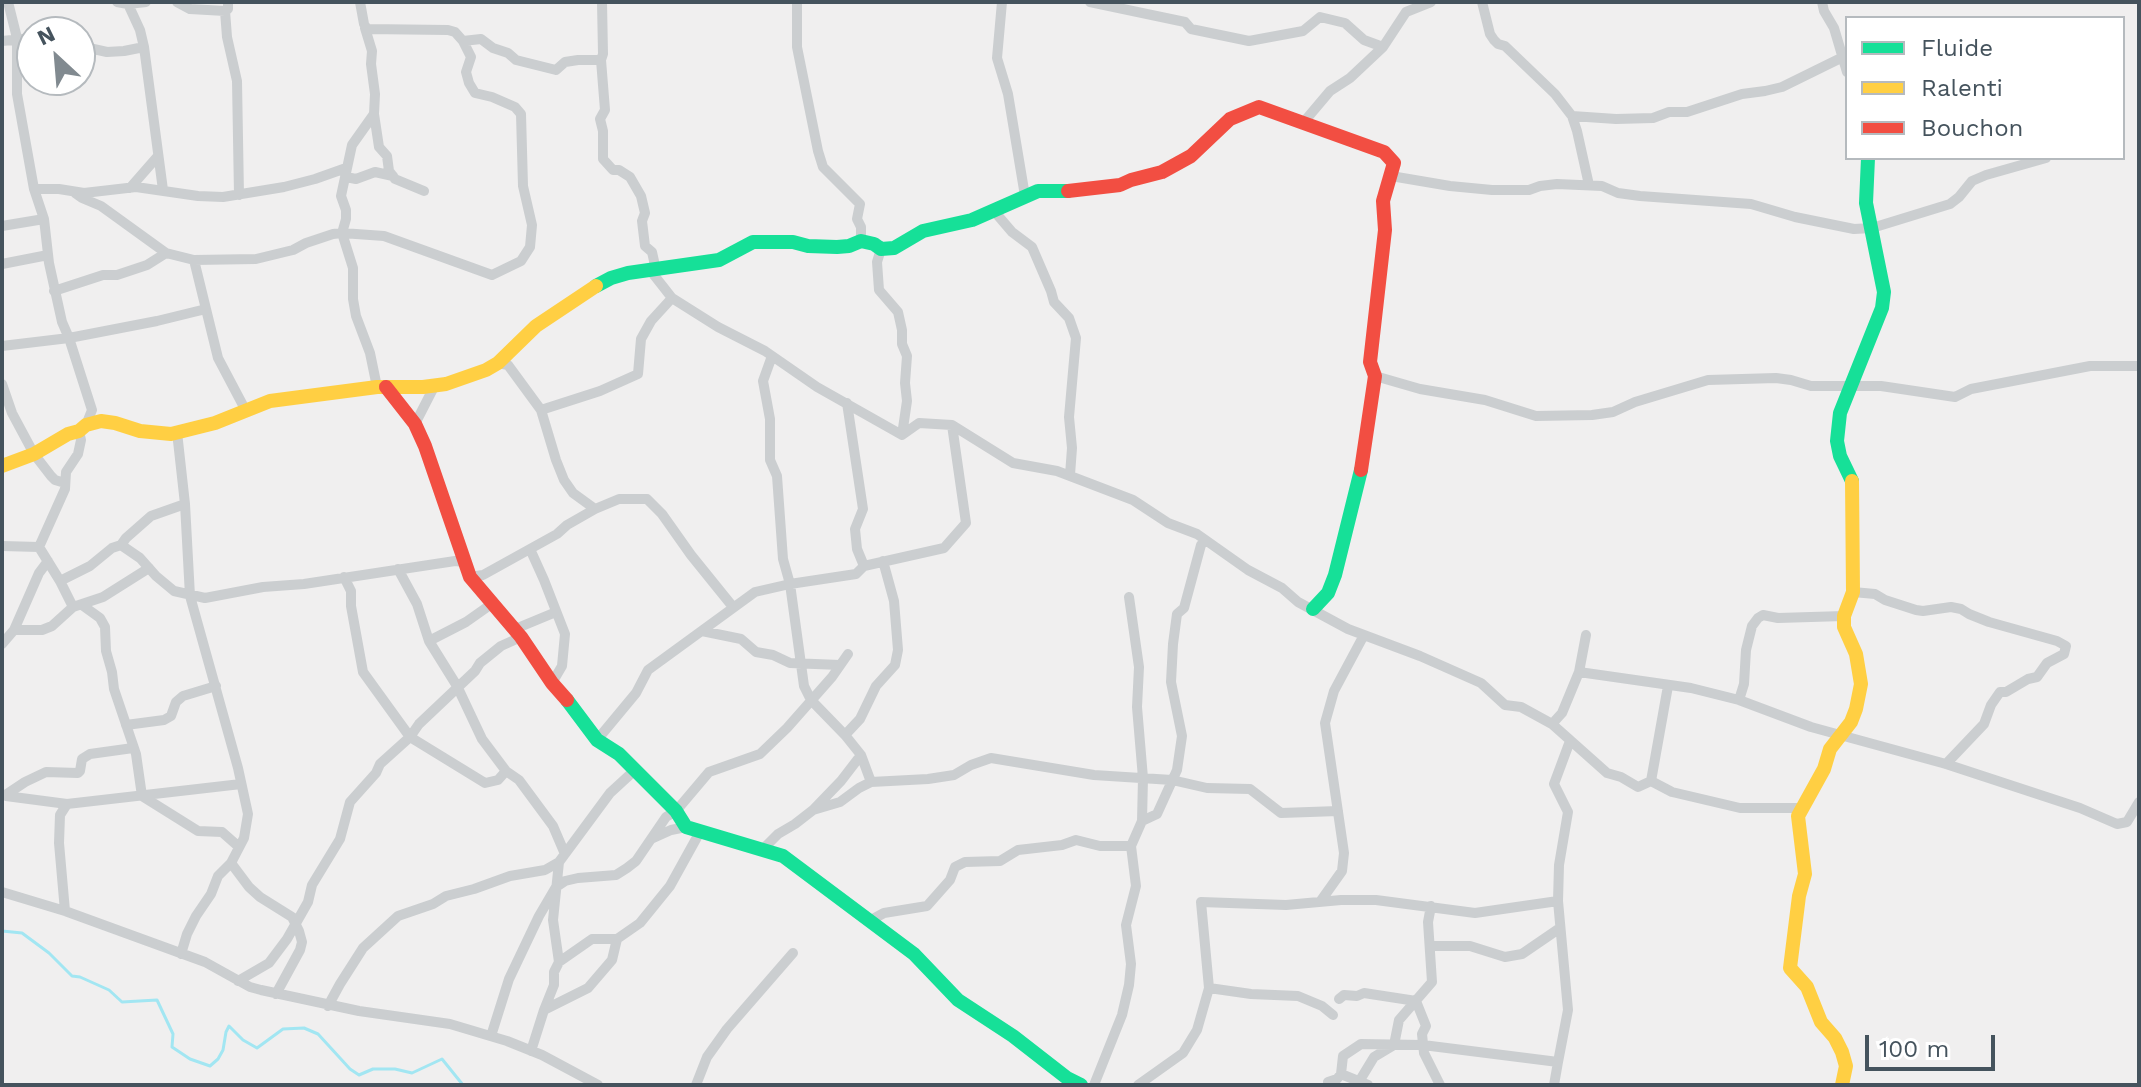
<!DOCTYPE html>
<html>
<head>
<meta charset="utf-8">
<style>
  body { margin:0 }
  #map { position:relative; width:2141px; height:1087px; overflow:hidden; background:#f0efef; font-family:"Work Sans",sans-serif }
  canvas { display:block }
  .frame { position:absolute; inset:0; border:4px solid #45535d; pointer-events:none }
  .legend { position:absolute; left:1845px; top:16px; width:280px; height:144px; box-sizing:border-box; background:#fff; border:2px solid #b5babe; margin:0; padding:10px 14px; list-style:none; font-size:24px; color:#45535d }
  .legend li { display:flex; align-items:center; gap:16px; height:40px }
  .legend b { width:40px; border:2px solid #b5babe }
  .north { position:absolute; left:16px; top:16px; width:80px; height:80px; box-sizing:border-box; background:#fff; border:2px solid #b5babe; border-radius:50%; rotate:334deg; font-size:22px; font-weight:700; line-height:32px; text-align:center; color:#45535d }
  .north::after { content:''; display:block; margin:auto; width:28px; height:36px; background:#818a90; clip-path:polygon(50% 0,100% 100%,50% 72%,0 100%) }
  .scale { position:absolute; left:1865px; top:1035px; width:130px; height:36px; box-sizing:border-box; border:4px solid #45535d; border-top:0; padding-left:10px; font-size:24px; line-height:28px; white-space:nowrap; color:#45535d; -webkit-text-stroke:6px #fff; paint-order:stroke }
</style>
</head>
<body>
<div id="map">
<canvas width="2141" height="1087"></canvas>
<div class="frame"></div>
<ul class="legend">
<li><b style="height:10px;background:#16e098"></b>Fluide</li>
<li><b style="height:10px;background:#ffcf43"></b>Ralenti</li>
<li><b style="height:10px;background:#f24e42"></b>Bouchon</li>
</ul>
<div class="north">N</div>
<div class="scale">100 m</div>
</div>
<script>
const ctx = document.querySelector('canvas').getContext('2d');
ctx.lineJoin = 'round';
const poly = rows => new Path2D(rows.map(r => 'M' + r).join(''));
function strokePath(path, color, width, dash) { ctx.strokeStyle = color; ctx.lineWidth = width; ctx.lineCap = dash ? 'butt' : 'round'; ctx.setLineDash(dash || []); ctx.stroke(path); }
const stream = poly([
  [2,931,22,933,49,953,72,976,80,977,109,990,122,1002,157,1000,173,1034,172,1047,190,1059,210,1066,218,1059,223,1050,226,1032,229,1026,243,1040,257,1048,283,1029,304,1028,318,1034,350,1069,359,1075,373,1069,395,1069,412,1073,442,1059,463,1085]
]);
const street = poly([
  [8,2,17,38,17,94,34,189,44,219,49,263,62,322,69,338,92,410,86,425],
  [117,2,128,4,146,2],
  [177,2,190,9,225,11,228,9,228,2],
  [602,2,603,54,601,60,605,110,600,119,603,131,603,159,613,170,619,170,630,177,641,196,645,213,642,221,645,246,652,252,654,261,654,270],
  [797,2,797,47,818,151,823,167,860,204,857,219,861,227,861,241],
  [1002,2,997,58,1008,94,1025,196],
  [1090,2,1185,22,1191,29,1249,41,1303,31,1320,17,1345,23,1364,40,1383,47],
  [1482,2,1490,34,1494,40,1498,44,1505,46,1555,94,1572,116,1577,131,1589,185],
  [1822,2,1824,11,1834,28,1847,72],
  [128,4,140,30,144,47,163,190],
  [225,11,227,37,237,81,239,195],
  [365,28,372,51,371,64,375,94,374,114,352,145,341,196,346,210,346,219,342,233,353,268,353,299,356,316,370,353,377,387],
  [2,41,32,38],
  [463,41,481,39,493,48,508,53,516,60,556,70,565,62,578,60,601,60],
  [80,46,107,52,124,51,144,47],
  [374,114,379,147,387,156,389,171,395,179,424,191],
  [1572,116,1616,119,1653,118,1669,112,1687,112,1742,94,1765,91,1782,87,1843,57],
  [1303,123,1330,91,1350,78,1383,47,1406,12,1431,2],
  [1391,176,1450,186,1492,190,1529,190,1540,186,1557,184,1602,186,1618,193,1640,196,1751,204,1795,217,1854,229,1872,228,1950,204,1959,197,1972,181,1986,175,2046,158],
  [346,177,356,179,375,172,393,176],
  [130,188,158,156],
  [34,189,59,189,84,193,136,187,198,196,223,197,284,187,315,179,346,168],
  [75,193,82,198,101,206,166,253,194,260,256,259,293,250,306,243,333,234,342,233,384,236,492,275,521,261,530,247,532,225,523,186,521,114,515,107,492,97,475,93,469,83,466,72,471,57,463,41,455,32,448,30,367,29,364,24,360,2],
  [994,211,1012,232,1032,247,1051,291,1054,302,1069,318,1076,338,1069,417,1072,448,1070,475],
  [2,226,44,219],
  [881,249,877,262,879,290,898,312,902,330,902,344,907,356,905,383,907,401,902,435],
  [194,260,218,358,246,411],
  [2,264,48,255],
  [650,270,672,298,718,327,765,351,817,387,902,435,919,423,952,425,1013,463,1057,471,1133,500,1168,523,1197,534,1248,570,1282,588,1298,602,1348,629,1420,656,1481,683,1505,705,1521,707,1552,724,1607,773,1621,777,1638,787,1651,781,1672,792,1740,808,1803,808],
  [54,291,103,275,117,275,147,265,166,253],
  [2,346,69,338,157,321,206,309],
  [772,356,763,381,770,419,770,460,777,476,783,559,790,584,804,686,811,700,845,735,861,755,871,782],
  [498,363,508,365,541,410,556,460,564,480,573,493,595,509],
  [1375,376,1420,389,1485,400,1536,416,1592,415,1613,412,1635,402,1708,380,1776,378,1791,380,1811,386,1881,386,1955,397,1971,389,2090,366,2139,366],
  [2,384,12,413,34,454,51,476,55,480,65,483],
  [847,403,863,509,855,529,857,549,864,566],
  [541,410,600,391,638,374,641,339,651,321,672,298],
  [415,424,435,385],
  [177,432,185,504,190,596,238,768,248,814,244,838,231,863,218,876,211,894,196,916,187,934,181,954],
  [121,545,126,538,151,516,185,504],
  [2,546,39,547,60,581,90,566,112,548,121,545,140,558,156,576,174,591,205,598,263,587,304,584,455,561,464,562],
  [39,547,65,489,66,472,78,454,81,440,79,431],
  [530,549,544,580,565,634,562,666,552,683],
  [398,569,417,604,429,641,457,686,482,739,506,771,519,780,553,826,565,854],
  [344,577,351,591,351,606,363,672,410,737,485,783,498,780,506,771],
  [470,577,483,575,557,534,567,525,595,509,619,499,647,499,662,514,691,555,733,607],
  [60,581,73,607],
  [1853,592,1875,594,1885,600,1916,610,1923,611,1951,607,1961,609,1969,614,1989,622,2057,641,2066,646,2064,654,2047,663,2037,677,2028,679,2006,692,2000,692,1991,705,1984,724,1946,764],
  [82,605,100,618,105,627,106,651,112,672,114,689,136,754,142,796,198,831,222,832,239,847],
  [515,629,556,612],
  [14,630,42,630,52,626,73,607,103,597,149,568],
  [702,631,741,639,756,652,773,655,790,663,840,665],
  [429,641,466,622,493,603],
  [2,644,14,630,39,573,48,561],
  [1579,672,1691,688,1739,700,1811,727,1946,764,2080,808,2117,824,2127,822,2139,802],
  [1739,700,1744,684,1746,650,1752,626,1758,618,1763,615,1778,618,1844,616],
  [1552,724,1562,713,1579,672,1586,635],
  [126,725,164,720,171,716,176,702,183,696,216,686],
  [845,735,860,719,876,686,895,665,898,650,894,601,883,561],
  [597,740,636,693,648,670,755,592,790,584,856,574,864,566,944,548,966,523,952,425],
  [1651,781,1668,686],
  [7,794,25,782,46,772,78,773,80,771,82,759,90,754,133,748],
  [6,796,67,804],
  [814,809,841,781,861,755],
  [1142,821,1157,814,1177,770,1182,736,1171,682,1173,644,1177,614,1184,608,1201,545,1205,541],
  [651,839,671,830,686,827],
  [762,850,778,834,795,824,813,810,840,802,859,788,871,782,928,779,954,775,971,765,991,758,1094,775,1172,780,1207,788,1250,789,1281,813,1338,811],
  [231,863,249,887,260,897,292,917,299,931,302,942,300,950,276,994],
  [2,892,65,911,205,962,250,987,261,990,359,1011,450,1024,507,1041,542,1055,598,1085],
  [1320,902,1342,871,1344,853,1325,723,1334,691,1364,635],
  [65,911,59,843,60,815,67,804,241,784],
  [871,920,884,913,927,906,950,880,955,867,965,862,1000,861,1018,850,1062,845,1076,840,1100,846,1131,846],
  [1430,946,1470,946,1505,957,1522,954,1560,928],
  [559,962,592,939,617,939,640,923,670,886,701,830],
  [238,981,269,963,287,939,308,902,312,885,340,839,350,802,376,773,380,764,410,737,419,724,475,671,480,663,501,646,521,637],
  [1209,988,1251,994,1298,996,1322,1006,1333,1015],
  [1339,999,1344,995,1357,996,1364,993,1416,1001,1426,1026,1422,1034,1424,1053,1440,1085],
  [328,1006,340,984,363,948,398,916,433,904,446,896,474,889,510,876,545,870,559,862],
  [544,1010,588,988,612,960,617,939],
  [491,1036,509,979,539,916,556,887,565,881,578,878,616,875,627,868,636,861,666,817,676,811,709,772,760,754,787,728,832,677,848,654],
  [531,1051,544,1010,554,985,554,972,559,962,553,920,559,862,610,793,635,770],
  [1558,1062,1568,1010,1558,901,1559,865,1568,812,1554,784,1570,741],
  [1341,1074,1343,1056,1361,1044,1423,1045,1558,1062,1554,1085],
  [1328,1082,1337,1079,1341,1074,1368,1085],
  [696,1085,707,1057,727,1029,793,953],
  [1094,1085,1122,1015,1129,985,1131,964,1126,925,1136,886,1131,846,1142,821,1143,778,1137,707,1139,667,1129,597],
  [1138,1085,1183,1053,1197,1030,1209,988,1201,902,1286,905,1341,900,1376,900,1475,913,1558,901],
  [1357,1085,1374,1057,1394,1045,1399,1020,1432,982,1428,922,1431,906]
]);
const fast = poly([
  [596,286,611,278,628,273,719,260,753,242,793,242,808,246,837,247,849,246,861,241,874,244,881,249,894,248,923,231,972,220,1038,191,1068,191],
  [1852,481,1840,456,1837,441,1840,413,1882,308,1884,292,1866,203,1868,158],
  [1313,609,1328,593,1335,575,1361,470],
  [567,700,597,740,619,754,676,811,686,827,783,856,914,954,958,1000,1013,1036,1067,1078,1081,1085]
]);
const slow = poly([
  [2,466,34,454,68,434,79,431,86,425,101,421,115,423,140,431,171,434,215,423,270,401,377,387,423,387,446,384,486,370,498,363,536,326,596,286],
  [1842,1085,1846,1066,1842,1052,1835,1038,1821,1022,1807,987,1790,968,1799,896,1805,874,1798,816,1824,769,1830,749,1851,722,1856,709,1861,684,1856,654,1844,627,1844,616,1853,592,1852,481]
]);
const jam = poly([
  [1068,191,1120,185,1131,180,1162,172,1191,156,1230,119,1259,107,1384,152,1394,163,1383,201,1385,230,1370,362,1375,376,1361,470],
  [386,387,415,424,425,446,470,577,521,637,552,683,567,700]
]);
strokePath(stream, '#a2e6f2', 3);
strokePath(street, '#cbced0', 10);
strokePath(fast, '#16e098', 14);
strokePath(slow, '#ffcf43', 14);
strokePath(jam, '#f24e42', 14);
</script>
</body>
</html>
